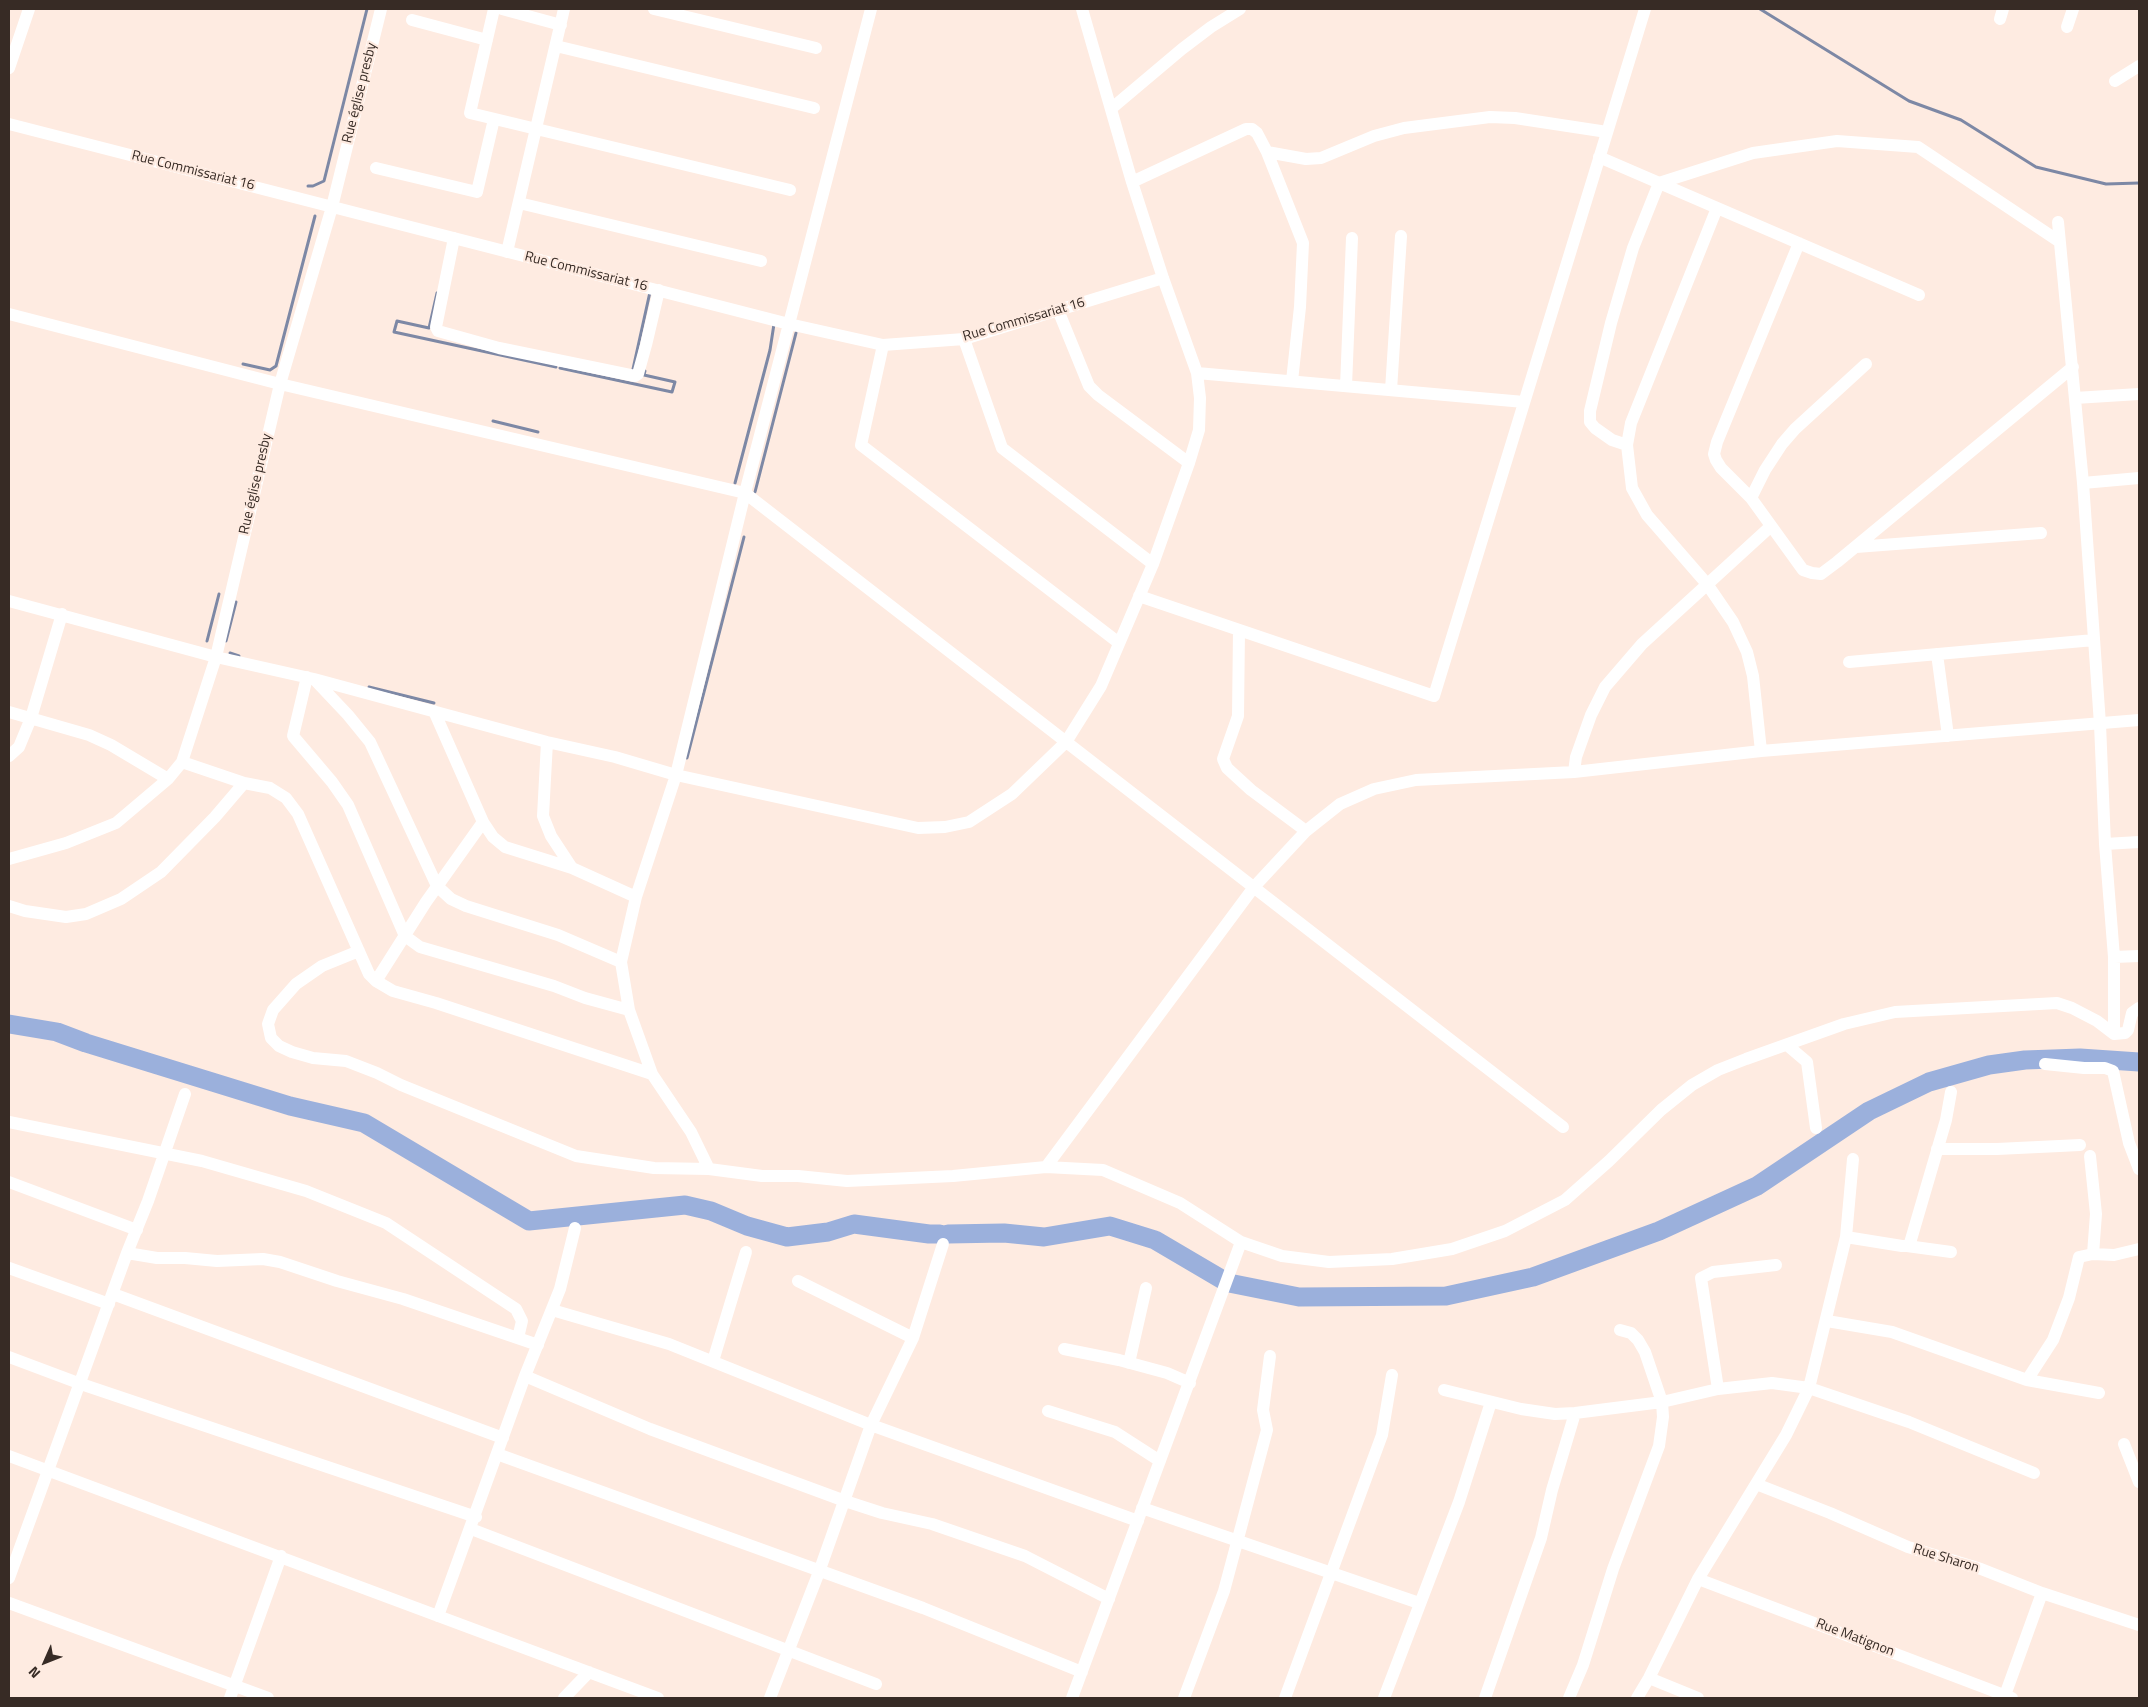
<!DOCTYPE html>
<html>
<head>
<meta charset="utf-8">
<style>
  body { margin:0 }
  #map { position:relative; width:2148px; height:1707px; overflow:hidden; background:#feebe1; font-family:"Titillium Web",sans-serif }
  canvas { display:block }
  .frame { position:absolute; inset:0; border:10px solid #372b25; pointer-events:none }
  .north { position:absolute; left:20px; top:1637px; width:50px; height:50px; -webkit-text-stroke:4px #feebe1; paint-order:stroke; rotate:226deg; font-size:14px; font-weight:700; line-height:20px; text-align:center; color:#372b25 }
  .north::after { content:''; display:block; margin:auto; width:18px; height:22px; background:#372b25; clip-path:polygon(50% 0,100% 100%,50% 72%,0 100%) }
</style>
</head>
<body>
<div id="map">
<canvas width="2148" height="1707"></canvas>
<div class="frame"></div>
<div class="north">N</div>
</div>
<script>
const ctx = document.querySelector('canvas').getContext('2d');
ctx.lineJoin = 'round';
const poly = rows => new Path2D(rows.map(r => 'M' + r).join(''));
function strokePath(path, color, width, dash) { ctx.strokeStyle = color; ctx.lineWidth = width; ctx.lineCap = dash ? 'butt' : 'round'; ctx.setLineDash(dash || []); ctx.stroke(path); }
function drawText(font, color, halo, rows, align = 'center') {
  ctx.font = font + ' "Titillium Web",sans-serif'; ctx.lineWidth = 4.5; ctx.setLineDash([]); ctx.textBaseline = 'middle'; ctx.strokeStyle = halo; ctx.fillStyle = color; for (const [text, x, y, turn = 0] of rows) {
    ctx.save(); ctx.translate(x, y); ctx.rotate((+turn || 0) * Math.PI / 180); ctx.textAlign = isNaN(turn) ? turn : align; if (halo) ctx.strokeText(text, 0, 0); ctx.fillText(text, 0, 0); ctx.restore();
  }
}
const stream = poly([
  [1760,9,1909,101,1961,120,2036,167,2106,184,2139,183],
  [308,186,313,186,324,181,367,9],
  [437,293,429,328,397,321,394,332,556,367],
  [243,364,270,370,276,366,315,216],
  [560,368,672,392,675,382,644,375,645,371],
  [633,369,650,292],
  [493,421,538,432],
  [735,483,770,350,774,324],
  [755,492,796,333],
  [207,641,219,594],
  [226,641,236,602],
  [230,653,239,656],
  [369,687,434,703],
  [687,758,744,537]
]);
const river = poly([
  [9,1024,57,1032,86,1043,290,1106,364,1123,529,1221,685,1205,711,1211,747,1226,787,1237,828,1232,854,1224,929,1234,940,1234],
  [948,1234,1004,1233,1044,1237,1110,1226,1155,1240,1223,1280],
  [1229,1283,1299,1297,1446,1296,1533,1277,1659,1231,1757,1186,1869,1111,1929,1082,1989,1065,2025,1060,2080,1058,2139,1062]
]);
const minor = poly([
  [494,9,470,113,790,190],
  [502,9,561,25],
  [654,9,816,48],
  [2000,19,2003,9],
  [412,20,487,40],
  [2067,27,2073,9],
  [556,46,814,108],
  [9,68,29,9],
  [2115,81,2139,66],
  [1112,108,1182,49,1211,27,1240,9],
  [9,124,789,324,883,345,964,339,1163,278],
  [1267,152,1306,159,1321,158,1374,136,1404,128,1490,117,1515,118,1607,132],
  [1599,157,1919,295],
  [376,168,477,192,494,119],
  [1132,182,1246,129,1252,129,1257,133,1267,152,1303,243,1300,307,1292,381],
  [519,203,761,261],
  [1717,208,1631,423,1627,445,1632,488,1647,515,1707,584,1733,622,1747,652,1753,676,1761,751],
  [2058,222,2083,483,2100,724,2105,844,2114,957,2114,1034],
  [454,238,436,327,438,331,499,348,635,376,638,374,646,345,659,290],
  [1799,243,1717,442,1714,454,1716,460,1721,468,1751,498,1803,570,1812,573,1821,574,1837,562,2073,367],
  [507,252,564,9],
  [1058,310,1089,386,1098,395,1189,463],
  [9,314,280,384,745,493,1563,1127],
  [964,339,1002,448,1153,564],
  [883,345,861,445,1119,643],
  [1197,373,1524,402],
  [1346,386,1352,238],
  [1391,390,1401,236],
  [2075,398,2139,394],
  [1627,445,1612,440,1595,428,1590,422,1590,411,1611,323,1633,248,1659,183,1753,153,1837,141,1918,147,2060,242],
  [2083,483,2139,478],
  [1751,498,1765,470,1782,444,1795,429,1866,364],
  [1856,547,2041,533],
  [1139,596,1434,696,1645,9],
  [9,601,216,657,314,679,547,742,615,757,676,775,918,828,945,827,969,822,1012,794,1066,742,1101,686,1153,564,1189,463,1199,430,1200,398,1197,373,1163,278,1132,182,1082,9],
  [1239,630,1238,716,1223,759,1227,768,1251,790,1306,831],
  [1937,654,1948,736],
  [1849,662,2094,640],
  [307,677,293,736,332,782,348,805,405,936,420,947,554,986,585,998,629,1010],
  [314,679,348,715,370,742,437,886,451,899,466,906,558,935,621,962],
  [434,711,483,822,493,837,505,847,572,868,636,897],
  [9,712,89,735,111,745,168,779],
  [547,742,543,816,551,836,572,868],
  [9,756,19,747,31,718,62,614],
  [182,762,244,783,270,788,286,798,298,814,369,974,376,981,393,991,436,1003,652,1074],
  [1574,772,1576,757,1591,715,1605,687,1642,644,1770,527],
  [2105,844,2139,842],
  [9,859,66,843,116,823,168,779,182,762,216,657,280,384,332,207,381,9],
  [9,906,25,911,66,917,86,914,121,899,161,872,215,817,244,783],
  [359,951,322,966,296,984,273,1010,268,1024,271,1038,279,1046,292,1052,313,1058,346,1061,377,1073,401,1085,576,1156,654,1168,709,1169,762,1176,798,1176,847,1181,953,1176,1046,1167,1103,1170,1180,1203,1241,1242,1282,1256,1329,1262,1392,1259,1452,1249,1505,1231,1565,1200,1609,1161,1661,1110,1692,1085,1718,1070,1746,1059,1844,1024,1895,1012,2057,1003,2072,1008,2097,1021,2114,1034,2125,1033,2128,1030,2132,1013,2139,1008],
  [2114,957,2139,956],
  [376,981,426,902,483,822],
  [1787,1045,1807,1062,1816,1128],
  [2045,1064,2084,1068,2105,1068,2113,1071,2129,1143,2139,1169],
  [9,1122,202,1161,306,1191,386,1223,516,1309,522,1321,518,1338],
  [1937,1149,1997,1149,2080,1145],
  [2090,1156,2096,1214,2093,1254],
  [1046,1167,1254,887,1306,831,1340,804,1374,789,1416,780,1574,772,1761,751,2139,720],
  [709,1169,691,1132,652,1074,629,1010,621,962,636,897,676,775,745,493,871,9],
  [9,1182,137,1230],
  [1846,1237,1902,1246,1907,1246,1910,1243,1946,1120,1951,1092],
  [1907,1246,1951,1252],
  [127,1253,157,1258,185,1258,217,1261,263,1259,280,1262,337,1281,403,1299,538,1345],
  [9,1268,109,1304],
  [798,1281,913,1338],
  [113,1294,503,1438],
  [552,1310,669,1344,871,1425,1138,1521],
  [1827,1321,1892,1332,2027,1380,2053,1340,2069,1298,2079,1257,2093,1254,2114,1255,2139,1249],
  [1064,1349,1119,1360,1167,1373,1190,1383],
  [9,1357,81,1384,476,1517],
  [713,1361,746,1252],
  [1129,1363,1146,1288],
  [525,1376,650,1429,845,1501,882,1513,932,1524,1025,1556,1109,1599],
  [2027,1380,2099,1393],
  [1718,1389,1701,1278,1713,1272,1776,1265],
  [1444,1390,1521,1409,1555,1414,1575,1413,1662,1402,1718,1389,1772,1383,1809,1388,1909,1422,2034,1473],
  [1048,1411,1115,1432,1160,1461],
  [2124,1444,2139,1482],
  [497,1454,923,1608,1082,1672],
  [9,1456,658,1698],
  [1756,1484,1830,1513,1908,1547,1981,1569,2042,1593,2139,1625],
  [1142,1508,1419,1603],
  [471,1529,876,1684],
  [9,1578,127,1253,148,1201,185,1094],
  [1698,1579,2012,1698],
  [9,1603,268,1698],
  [438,1616,525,1376,560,1289,575,1228],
  [1649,1678,1698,1698],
  [230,1698,281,1556],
  [564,1698,589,1672],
  [770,1698,819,1572,871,1425,913,1338,943,1244],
  [1072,1698,1241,1242],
  [1184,1698,1224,1591,1267,1430,1263,1410,1270,1356],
  [1285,1698,1382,1435,1392,1375],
  [1384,1698,1459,1502,1491,1402],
  [1485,1698,1541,1538,1552,1490,1575,1413],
  [1569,1698,1583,1665,1613,1569,1659,1446,1663,1417,1662,1402,1645,1352,1638,1340,1631,1333,1620,1330],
  [1637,1698,1649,1678,1698,1579,1786,1435,1809,1388,1846,1237,1853,1159],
  [2004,1698,2042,1593]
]);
const streetNames = [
  ["Rue église presby",360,93,-76],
  ["Rue Commissariat 16",193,171,14],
  ["Rue Commissariat 16",586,272,14],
  ["Rue Commissariat 16",1024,320,-16],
  ["Rue église presby",256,484,-77],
  ["Rue Sharon",1946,1559,17],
  ["Rue Matignon",1855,1638,21]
];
strokePath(stream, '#7d88a5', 3);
strokePath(river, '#9bb0dc', 19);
strokePath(minor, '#fff', 12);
drawText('14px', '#372b25', '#feebe1', streetNames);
</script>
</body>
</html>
